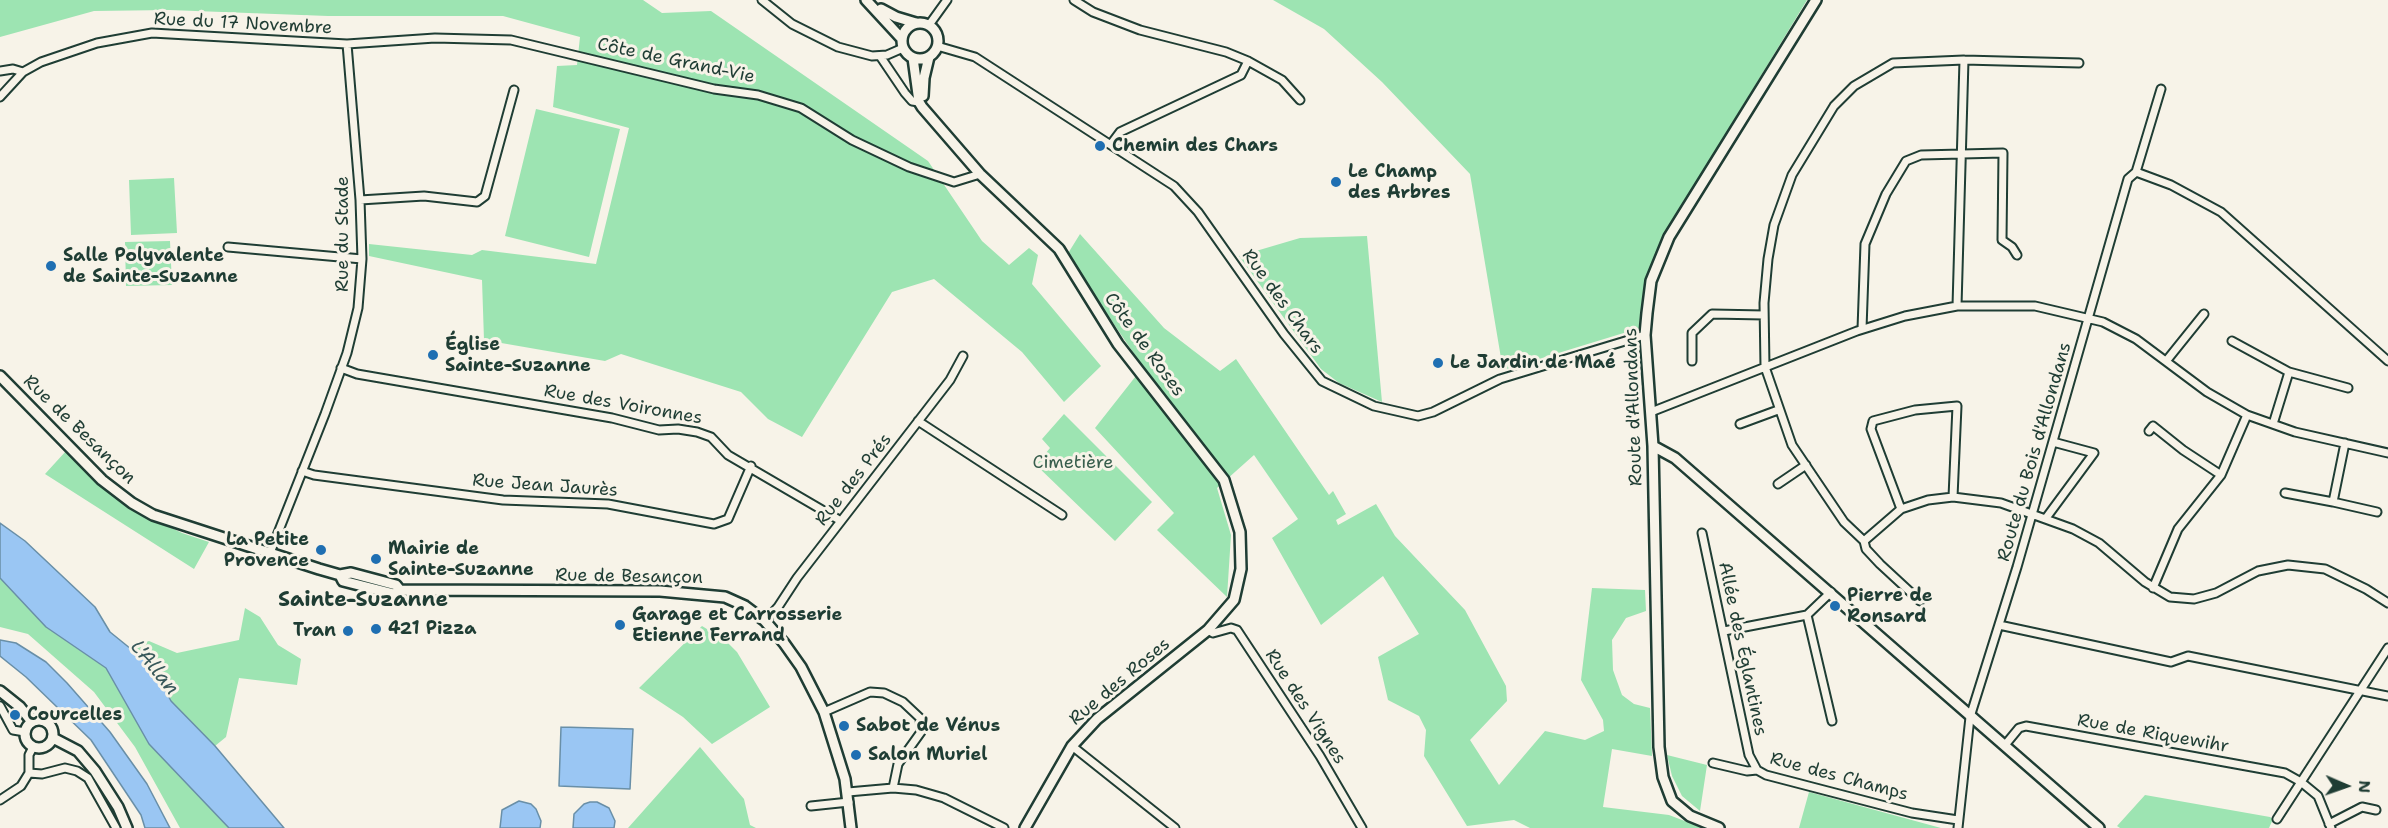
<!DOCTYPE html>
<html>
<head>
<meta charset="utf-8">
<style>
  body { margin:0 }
  #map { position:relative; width:2388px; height:828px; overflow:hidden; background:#f7f3e8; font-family:"Shantell Sans",sans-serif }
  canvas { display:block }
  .north { position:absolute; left:2316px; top:756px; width:60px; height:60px; -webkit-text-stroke:4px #f7f3e8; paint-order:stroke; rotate:92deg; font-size:16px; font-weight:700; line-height:24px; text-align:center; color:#1f3d34 }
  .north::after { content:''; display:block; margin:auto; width:21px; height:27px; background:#1f3d34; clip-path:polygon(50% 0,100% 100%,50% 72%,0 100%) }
</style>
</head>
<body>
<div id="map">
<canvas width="2388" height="828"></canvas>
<div class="north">N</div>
</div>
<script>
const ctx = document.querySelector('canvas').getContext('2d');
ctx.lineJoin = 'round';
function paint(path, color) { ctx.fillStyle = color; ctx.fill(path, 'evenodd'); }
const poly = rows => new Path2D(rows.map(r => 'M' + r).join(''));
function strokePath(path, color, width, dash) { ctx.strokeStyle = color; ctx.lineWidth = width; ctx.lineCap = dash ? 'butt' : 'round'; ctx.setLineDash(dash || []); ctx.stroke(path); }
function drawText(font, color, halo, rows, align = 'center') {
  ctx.font = font + ' "Shantell Sans",sans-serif'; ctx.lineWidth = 6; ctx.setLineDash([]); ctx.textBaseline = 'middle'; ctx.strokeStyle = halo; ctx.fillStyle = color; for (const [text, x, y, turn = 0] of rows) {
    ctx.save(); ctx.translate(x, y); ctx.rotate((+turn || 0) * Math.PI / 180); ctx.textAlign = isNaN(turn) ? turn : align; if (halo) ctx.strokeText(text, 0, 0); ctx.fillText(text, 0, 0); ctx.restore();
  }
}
const green = poly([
  [0,0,643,0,662,13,711,11,928,161,982,241,1009,265,1029,248,1038,255,1032,284,1101,366,1064,402,1022,352,934,279,892,292,802,437,768,419,741,392,621,354,605,361,484,340,482,280,369,256,369,244,472,255,482,250,596,264,629,128,553,107,557,66,577,65,580,37,503,16,328,16,169,10,94,11,0,37],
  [1273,0,1807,0,1661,240,1649,271,1640,328,1503,370,1470,174,1382,82,1324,29],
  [536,109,620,129,589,257,505,236],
  [174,178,177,233,131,235,129,180],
  [1080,234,1164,328,1220,371,1236,359,1329,495,1333,491,1346,514,1336,520,1338,525,1376,504,1395,536,1465,610,1506,686,1507,701,1470,740,1499,785,1545,731,1585,740,1604,731,1603,720,1581,680,1592,588,1645,590,1646,611,1626,618,1612,640,1613,670,1622,695,1634,704,1650,708,1652,756,1612,749,1603,807,1669,815,1703,828,1530,828,1514,820,1467,826,1424,756,1426,730,1419,716,1388,700,1378,657,1419,634,1383,576,1321,625,1272,538,1298,519,1254,455,1217,488,1231,535,1227,597,1157,530,1174,513,1095,428,1143,367,1067,255],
  [1367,236,1382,402,1339,383,1321,369,1239,256,1300,238],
  [170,241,172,285,126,286,125,242],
  [1064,414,1152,502,1115,541,1036,465,1050,448,1042,439],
  [66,451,98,484,127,506,182,533,209,542,194,569,45,474],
  [0,578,46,627,106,668,149,744,229,828,180,828,135,747,94,692,28,634,0,627],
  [245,608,260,617,278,645,301,659,297,685,239,678,226,737,215,746,171,701,152,666,129,648,149,641,177,653,239,640],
  [702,626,725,640,737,652,770,707,712,744,683,717,639,688],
  [700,747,744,799,750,825,756,828,628,828],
  [1667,755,1707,765,1700,811,1682,796,1672,776],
  [1809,792,1941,828,1799,828],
  [2145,795,2270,817,2273,819,2269,828,2120,828,2117,826]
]);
const water = poly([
  [0,523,25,541,95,607,110,632,152,666,171,701,215,746,284,828,229,828,149,744,106,668,46,627,0,578,0,523],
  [0,640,16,643,46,662,67,683,110,732,147,784,170,828,145,828,141,815,91,740,26,677,0,656,0,640],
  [561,727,633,729,630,789,559,786,561,727],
  [519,801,531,804,536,809,541,821,540,828,500,828,502,810,519,801],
  [590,802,597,802,609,808,615,821,614,828,573,828,574,814,584,804,590,802]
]);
const street = poly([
  [762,0,792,24,838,47,872,56,887,55,903,48],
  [1074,0,1093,12,1140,30,1226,52,1248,61,1282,80,1300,100],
  [929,25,947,0],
  [937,46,975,57,1174,186,1198,212,1284,334,1322,381,1374,406,1418,416,1433,412,1500,379,1645,335],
  [880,56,905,93,912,101,919,102],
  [2079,63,1964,60,1893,63,1854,86,1834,106,1792,175,1774,225,1768,259,1764,303,1765,367,1792,445,1844,522,1864,541,1901,509,1928,500,1953,497,2001,503,2073,529,2099,543,2145,582,2170,597,2194,599,2216,593,2258,571,2288,565,2325,569,2366,589,2388,603],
  [0,71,13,69,23,72,41,62,97,43,152,33,347,44,435,38,511,40,714,89,758,95,801,108,852,140,909,167,954,182,980,174],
  [0,97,23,72],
  [1111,144,1120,132,1241,75,1248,61],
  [2136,172,2171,185,2221,212,2388,361],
  [360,200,424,196,477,202,485,196,514,90],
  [228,247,362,259],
  [1957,306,1964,60],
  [1862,329,1865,244,1886,194,1906,161,1921,155,2003,153,2002,240,2012,247,2017,255],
  [2232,341,2289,372],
  [2167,360,2204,314],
  [1692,361,1692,333,1712,314,1764,315],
  [341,368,357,374,612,418,659,430,678,429,697,432,711,437,728,455,841,521],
  [1651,412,1857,331,1905,316,1957,306,2035,306,2103,322,2136,339,2207,392,2247,415,2295,432,2388,453],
  [918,421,1062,515],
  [1740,424,1778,410],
  [2273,424,2289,372,2348,388],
  [2149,431,2153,426,2183,450,2221,475],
  [2345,443,2333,502,2377,512],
  [302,471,314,475,503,500,608,504,714,524,728,519,751,466],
  [1778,484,1806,465],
  [2285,493,2333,502],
  [1901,509,1871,429,1873,421,1915,410,1957,406,1953,497],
  [2046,518,2094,453,2053,442],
  [1702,533,1749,755,1757,770],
  [1864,541,1866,549,1880,564,1920,601],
  [270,553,325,414,347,353,358,308,362,259,360,200,347,44],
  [2153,588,2178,529,2221,475,2247,415],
  [1807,615,1832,721],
  [765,621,778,607,797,578,950,380,963,356],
  [1999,625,2171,662,2188,656,2388,696],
  [1208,630,1213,633,1231,628,1237,630,1320,756,1362,828],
  [1724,631,1807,615,1831,592],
  [0,706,13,730,25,732],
  [824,712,870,692,884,693,903,702,920,718,921,732,898,764,893,788],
  [2005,745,2019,728,2026,726,2285,773,2301,782,2318,796,2331,828],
  [1072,746,1175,828],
  [1713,763,1747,771,1757,770,1766,775,1912,813,1958,820],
  [29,773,42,774,65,768,77,771,88,778,116,828],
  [848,792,893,788,916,790,944,798,1004,828],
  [0,800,21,786,29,773,29,755,33,747],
  [811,806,849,802],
  [2277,819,2388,648],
  [2329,824,2362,807,2376,810],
  [1958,828,1970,717,2017,567,2128,179,2136,172,2161,89]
]);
const secondary = poly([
  [866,0,902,39],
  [881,9,896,17,916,23],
  '902 41a18 18 0 1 1 36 0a18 18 0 1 1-36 0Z',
  [913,58,919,102,922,107,980,174,1059,249,1118,344,1224,480,1240,532,1241,569,1234,600,1208,630,1097,719,1072,746,1025,828],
  [923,96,924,78,929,57],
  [0,376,102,480,132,503,153,515,319,569,340,575,351,573,396,585,400,590],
  [1653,446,1675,458,2099,828],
  [340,575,343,581,394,594,400,590,660,591,725,597,745,606,765,621,784,643,801,667,824,712,845,779,851,828],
  [0,691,20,707,32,722],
  '25 734a14 14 0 1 1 28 0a14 14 0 1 1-28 0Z',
  [53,738,78,751,95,771,118,807,127,828],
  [1719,828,1690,816,1672,801,1663,777,1659,747,1653,446,1645,335,1647,313,1651,281,1669,237,1816,0]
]);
const markers = [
  [1100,146,6,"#1f6fb2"],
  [1336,182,6,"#1f6fb2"],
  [51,266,6,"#1f6fb2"],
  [433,355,6,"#1f6fb2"],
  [1438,363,6,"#1f6fb2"],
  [321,550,6,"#1f6fb2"],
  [376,559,6,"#1f6fb2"],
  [1835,606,6,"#1f6fb2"],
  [620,625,6,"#1f6fb2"],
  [376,629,6,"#1f6fb2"],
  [348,631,6,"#1f6fb2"],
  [15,715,6,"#1f6fb2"],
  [844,726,6,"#1f6fb2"],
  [856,755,6,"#1f6fb2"]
];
const streetNames = [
  ["Rue du 17 Novembre",243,24,3],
  ["Côte de Grand-Vie",676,61,12],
  ["Rue du Stade",343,234,-90],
  ["Rue des Chars",1282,302,54],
  ["Côte de Roses",1144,345,54],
  ["Rue des Voironnes",623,405,10],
  ["Route d'Allondans",1634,407,-92],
  ["Rue de Besançon",79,430,44],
  ["Route du Bois d'Allondans",2035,452,-74],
  ["Rue des Prés",854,480,-52],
  ["Rue Jean Jaurès",545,486,4],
  ["Rue de Besançon",629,577,1],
  ["Allée des Églantines",1742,649,78],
  ["Rue des Roses",1120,682,-40],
  ["Rue des Vignes",1305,707,57],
  ["Rue de Riquewihr",2153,734,10],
  ["Rue des Champs",1839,777,15]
];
const poiNames = [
  ["Chemin des Chars",1112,146],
  ["Le Champ",1348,172],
  ["des Arbres",1348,193],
  ["Salle Polyvalente",63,256],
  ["de Sainte-Suzanne",63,277],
  ["Église",445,345],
  ["Sainte-Suzanne",445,366],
  ["Le Jardin de Maé",1450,363],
  ["La Petite",309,540,"right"],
  ["Provence",309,561,"right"],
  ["Mairie de",388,549],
  ["Sainte-Suzanne",388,570],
  ["Pierre de",1847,596],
  ["Ronsard",1847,617],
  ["Garage et Carrosserie",632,615],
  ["Etienne Ferrand",632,636],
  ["421 Pizza",388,629],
  ["Tran",336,631,"right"],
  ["Courcelles",27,715],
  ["Sabot de Vénus",856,726],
  ["Salon Muriel",868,755]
];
const parkNames = [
  ["Cimetière",1073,463]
];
const waterNames = [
  ["L'Allan",154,668,51]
];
const quarterNames = [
  ["Sainte-Suzanne",363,601]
];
paint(green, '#9de4b2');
paint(water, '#9ac6f3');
strokePath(water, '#698fa7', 1.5);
strokePath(street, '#1f3d34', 11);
strokePath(secondary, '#1f3d34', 14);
strokePath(street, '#f7f3e8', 7);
strokePath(secondary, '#f7f3e8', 9);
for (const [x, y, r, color] of markers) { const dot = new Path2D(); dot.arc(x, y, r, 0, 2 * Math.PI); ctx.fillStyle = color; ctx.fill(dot); strokePath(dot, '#f7f3e8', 2); }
drawText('18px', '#1f3d34', '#f7f3e8', streetNames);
drawText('bold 18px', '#1f3d34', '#f7f3e8', poiNames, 'left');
drawText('18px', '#385e4d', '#f7f3e8', parkNames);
drawText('italic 20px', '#38585a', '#f7f3e8', waterNames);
drawText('bold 21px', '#1f3d34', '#f7f3e8', quarterNames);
</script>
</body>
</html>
